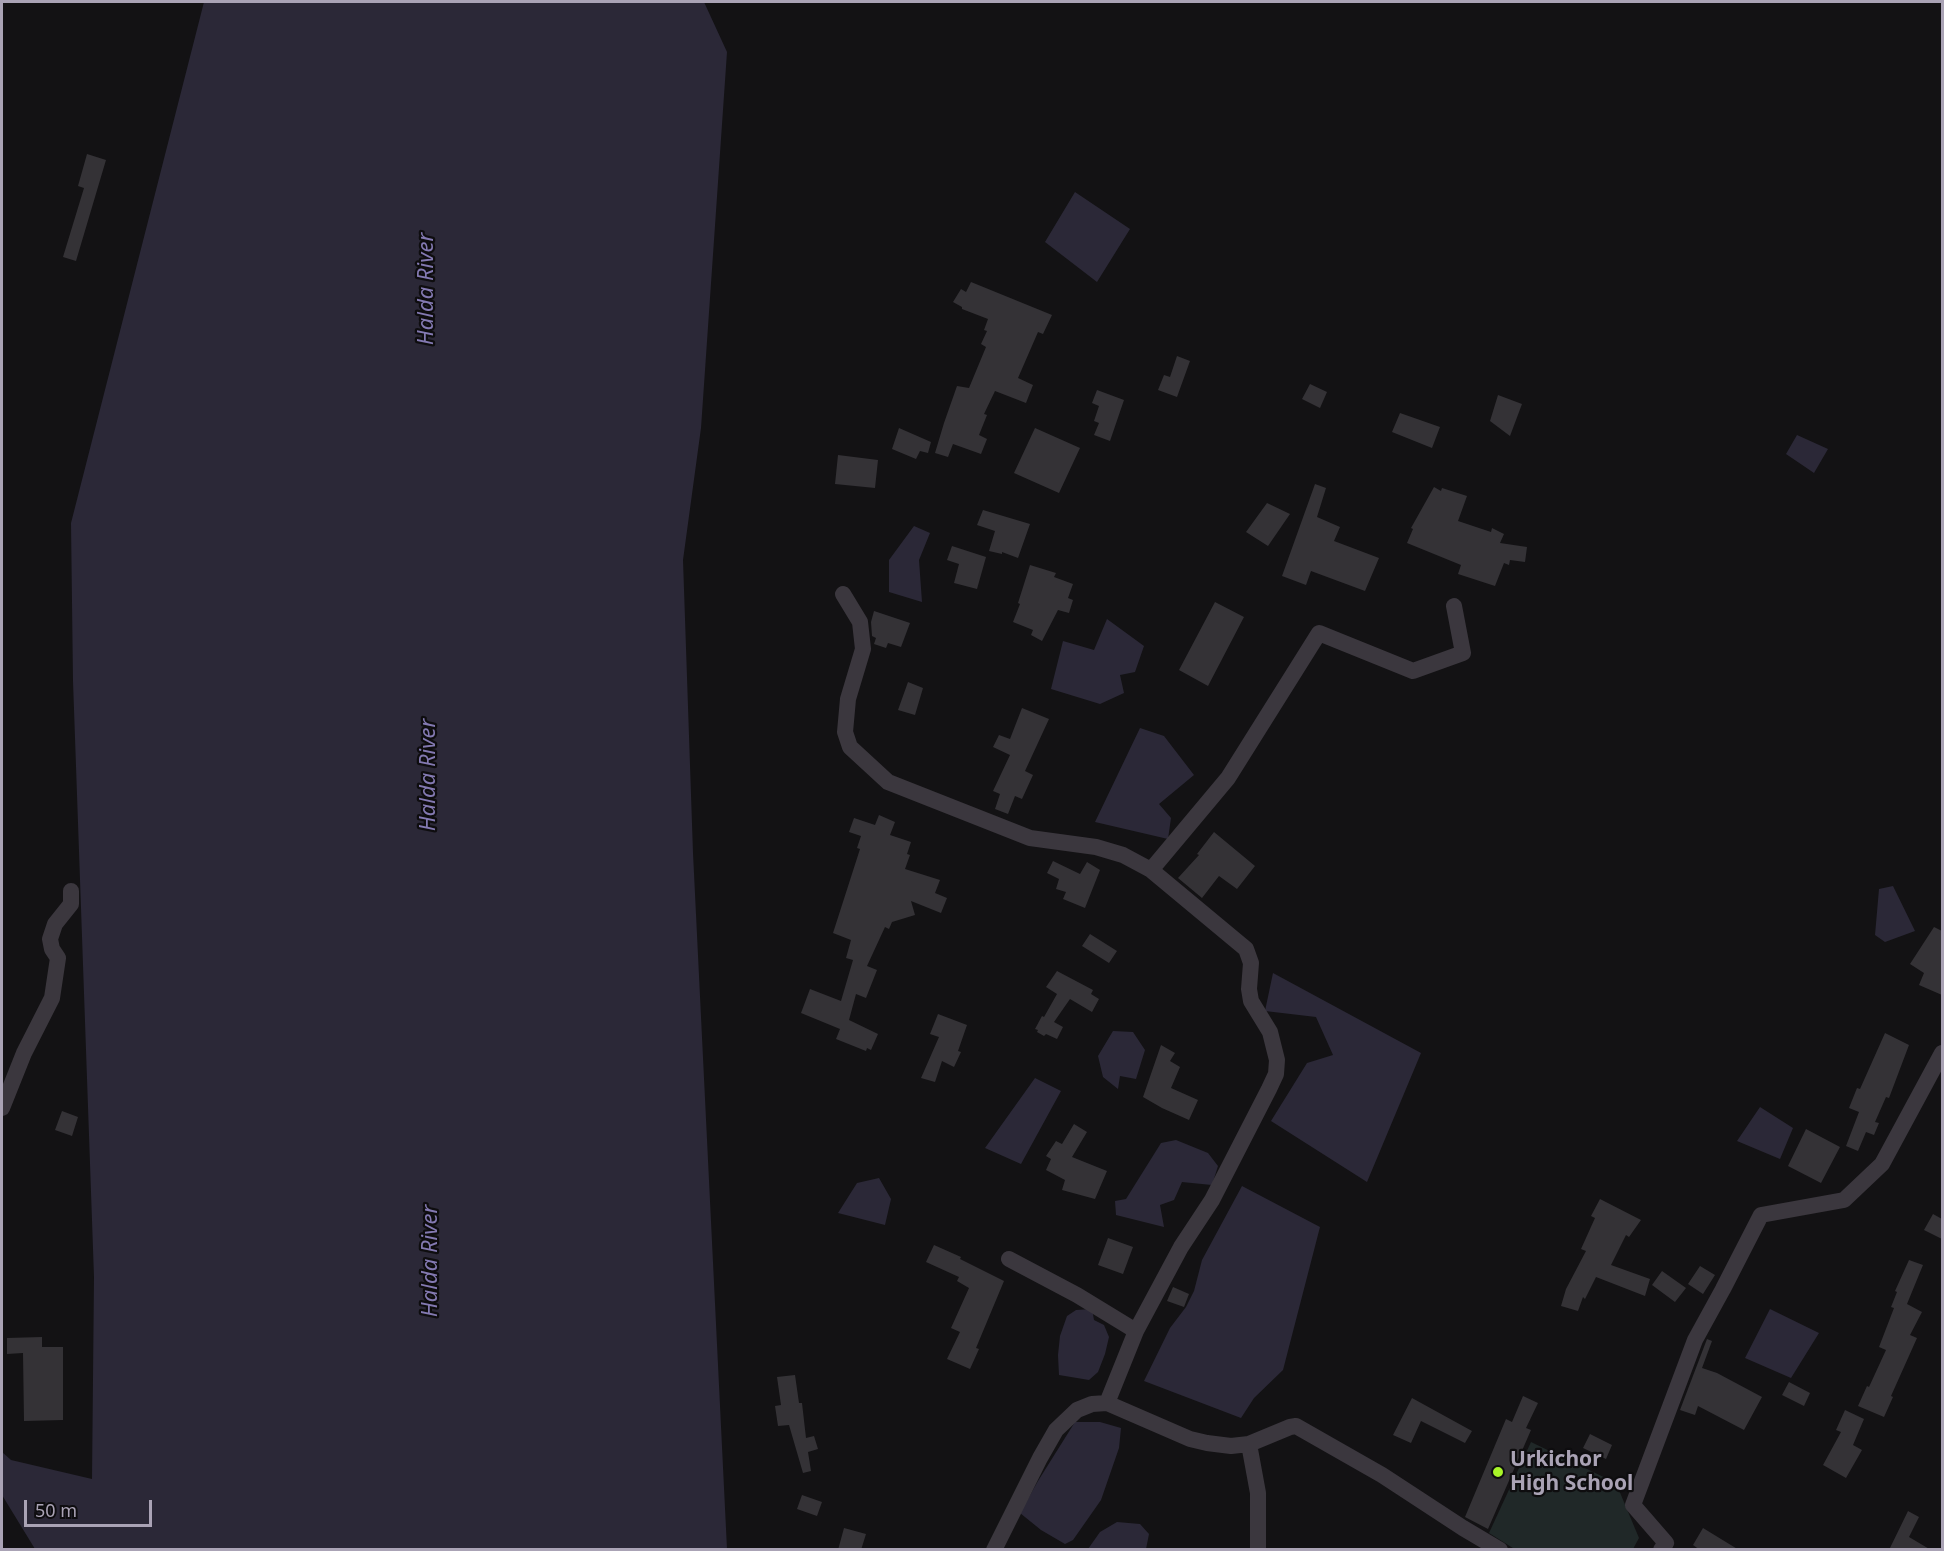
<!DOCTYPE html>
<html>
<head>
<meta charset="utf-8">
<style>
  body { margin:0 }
  #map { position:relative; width:1944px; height:1551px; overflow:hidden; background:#131214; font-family:"Noto Sans",sans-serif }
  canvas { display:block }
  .frame { position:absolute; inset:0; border:3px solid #aaa3b5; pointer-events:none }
  .scale { position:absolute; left:24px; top:1500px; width:128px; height:27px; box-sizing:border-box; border:3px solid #aaa3b5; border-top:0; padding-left:8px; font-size:18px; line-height:21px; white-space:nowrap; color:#aaa3b5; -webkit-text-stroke:4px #0e0d0f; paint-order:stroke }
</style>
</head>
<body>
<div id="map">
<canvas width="1944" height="1551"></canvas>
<div class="frame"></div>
<div class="scale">50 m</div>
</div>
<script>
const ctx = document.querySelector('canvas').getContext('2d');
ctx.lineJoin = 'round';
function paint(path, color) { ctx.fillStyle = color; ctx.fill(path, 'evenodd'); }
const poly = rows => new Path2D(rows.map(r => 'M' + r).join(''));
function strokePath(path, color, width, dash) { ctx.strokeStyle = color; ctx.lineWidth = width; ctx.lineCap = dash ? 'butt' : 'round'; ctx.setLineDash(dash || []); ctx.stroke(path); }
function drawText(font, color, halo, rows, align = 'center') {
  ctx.font = font + ' "Noto Sans",sans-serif'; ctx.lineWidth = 4.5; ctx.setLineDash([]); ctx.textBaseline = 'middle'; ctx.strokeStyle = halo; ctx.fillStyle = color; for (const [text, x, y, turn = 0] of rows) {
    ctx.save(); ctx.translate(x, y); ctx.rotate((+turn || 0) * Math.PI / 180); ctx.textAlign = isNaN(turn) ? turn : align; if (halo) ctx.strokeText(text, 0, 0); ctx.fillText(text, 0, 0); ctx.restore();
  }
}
const green = poly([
  [1531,1442,1616,1483,1639,1538,1633,1549,1516,1550,1489,1533]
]);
const water = poly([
  [204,2,704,2,727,52,701,428,683,560,693,853,727,1549,35,1549,2,1495,2,1452,11,1460,92,1479,94,1277,73,681,71,523],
  [1075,192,1130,229,1097,282,1045,242],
  [1797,435,1828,449,1814,473,1786,454],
  [914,526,930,533,919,560,922,602,889,592,889,560],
  [1107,619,1144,646,1135,672,1120,675,1124,693,1100,704,1051,689,1063,641,1094,650],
  [1140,728,1164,736,1194,775,1159,804,1171,818,1168,839,1095,822],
  [1893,886,1915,931,1885,942,1875,935,1879,889],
  [1273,973,1421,1053,1367,1182,1271,1121,1307,1063,1333,1055,1316,1017,1265,1011],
  [1113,1031,1133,1032,1145,1050,1136,1079,1120,1076,1118,1089,1103,1077,1098,1056],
  [1035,1078,1061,1091,1021,1164,985,1148],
  [1760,1107,1793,1128,1780,1159,1737,1141],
  [1176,1140,1208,1153,1218,1166,1212,1185,1182,1182,1174,1200,1160,1205,1164,1227,1116,1215,1115,1201,1126,1199,1161,1143],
  [879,1178,891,1199,885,1225,838,1213,857,1183],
  [1242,1186,1320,1227,1283,1370,1254,1398,1241,1418,1144,1381,1170,1328,1186,1307,1194,1291,1202,1260],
  [1092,1309,1094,1320,1104,1325,1109,1337,1105,1354,1098,1372,1089,1380,1059,1375,1058,1355,1060,1336,1067,1316,1076,1310],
  [1770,1309,1819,1333,1791,1378,1745,1358],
  [1075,1422,1100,1422,1121,1428,1119,1448,1101,1500,1073,1540,1065,1544,1041,1530,1020,1513,1038,1481],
  [1117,1522,1140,1524,1149,1534,1146,1549,1088,1549,1100,1532]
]);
const building = poly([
  [87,154,106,160,76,261,63,257,84,188,78,186],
  [971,282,1052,315,1043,334,1038,332,1018,378,1033,385,1026,403,995,391,984,414,987,415,979,435,987,439,981,454,953,444,948,457,935,453,944,423,957,386,969,388,986,347,981,344,987,331,984,330,988,319,962,309,962,307,953,302,961,289,966,292],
  [1177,356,1190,361,1177,397,1158,390,1164,375,1170,377],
  [1310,384,1327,392,1320,408,1302,399],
  [1097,390,1124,400,1110,441,1094,435,1099,423,1094,421,1099,406,1092,403],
  [1498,395,1522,404,1510,436,1490,421],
  [1400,413,1440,427,1432,448,1392,432],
  [899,428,931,442,928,453,920,451,916,459,892,449],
  [1035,428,1080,448,1059,493,1014,473],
  [838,455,878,460,875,488,835,484],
  [1315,484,1326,488,1317,517,1340,527,1334,541,1379,558,1365,591,1311,571,1306,585,1282,576],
  [1434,487,1441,491,1442,488,1467,496,1458,521,1491,532,1492,528,1504,534,1500,543,1527,547,1525,562,1510,560,1509,565,1504,563,1495,586,1458,574,1461,565,1407,543,1413,529,1411,528],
  [1267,503,1290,514,1268,546,1246,532],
  [983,510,1030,524,1018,558,1002,552,1002,554,989,551,995,531,977,525],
  [952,546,986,557,977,589,954,583,959,564,947,560],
  [1030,565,1056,573,1054,577,1073,584,1068,598,1073,600,1069,613,1058,610,1042,641,1031,635,1033,630,1013,622,1020,604,1018,603],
  [1215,602,1244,617,1208,686,1179,670],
  [874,611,910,623,901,647,888,643,886,648,874,644,876,638,872,636,871,622],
  [908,682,923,688,915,715,898,710],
  [1022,708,1049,719,1025,771,1033,775,1022,799,1015,796,1008,814,995,809,1000,794,993,791,1010,755,993,747,999,735,1010,739],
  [879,815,895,822,890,835,911,842,907,854,910,855,905,869,940,880,935,893,947,898,941,913,911,901,915,915,892,922,889,929,885,927,867,966,877,970,866,998,856,994,849,1020,878,1034,871,1050,867,1048,866,1051,836,1039,840,1029,801,1013,810,989,841,1001,853,960,846,958,851,940,833,933,860,849,857,848,861,836,849,832,854,818,875,825],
  [1214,832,1255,866,1237,889,1219,876,1202,898,1178,878,1199,855,1197,854],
  [1053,861,1080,874,1087,862,1100,870,1085,908,1063,899,1066,892,1056,889,1059,879,1047,873],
  [1934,927,1942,931,1942,995,1919,985,1924,973,1910,964],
  [1090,934,1117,951,1109,963,1082,946],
  [1057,971,1093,990,1091,994,1099,999,1092,1012,1070,999,1054,1022,1063,1027,1057,1039,1046,1034,1044,1036,1037,1032,1038,1030,1035,1029,1042,1016,1044,1017,1057,994,1046,987],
  [938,1014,967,1025,958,1051,961,1052,954,1067,942,1061,935,1082,921,1078,939,1037,930,1034],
  [1885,1033,1909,1045,1889,1098,1886,1097,1875,1122,1879,1123,1874,1135,1866,1132,1858,1151,1846,1146,1859,1112,1849,1108,1857,1088,1860,1089],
  [1161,1045,1175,1053,1170,1061,1180,1067,1171,1088,1198,1100,1189,1120,1162,1108,1143,1097],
  [62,1111,78,1117,72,1136,55,1130],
  [1074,1124,1087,1132,1072,1157,1107,1171,1095,1199,1062,1190,1065,1180,1046,1170,1051,1159,1046,1156,1056,1141,1062,1144],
  [1806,1129,1840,1147,1821,1183,1788,1166],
  [1600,1199,1641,1220,1629,1237,1626,1235,1611,1265,1650,1279,1645,1296,1596,1277,1585,1299,1583,1297,1578,1311,1561,1306,1566,1289,1586,1251,1581,1249,1595,1218,1591,1216],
  [1933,1214,1942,1219,1942,1239,1924,1230],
  [1108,1238,1133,1247,1123,1274,1098,1265],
  [934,1245,961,1257,960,1259,1004,1281,976,1348,979,1349,970,1369,947,1359,960,1332,951,1328,969,1288,957,1281,959,1277,926,1262],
  [1909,1260,1923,1265,1907,1304,1922,1312,1910,1335,1917,1338,1891,1396,1893,1397,1884,1417,1858,1406,1867,1386,1869,1387,1886,1350,1879,1347,1894,1308,1891,1307,1897,1292,1895,1291],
  [1700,1266,1715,1275,1703,1294,1688,1284],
  [1662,1271,1686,1288,1675,1302,1652,1285],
  [1173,1287,1189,1294,1184,1307,1167,1301],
  [42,1337,42,1347,63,1347,63,1420,24,1421,23,1353,7,1354,7,1338],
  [1707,1339,1712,1341,1702,1368,1717,1373,1762,1397,1744,1430,1698,1406,1695,1415,1680,1410],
  [795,1375,799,1403,802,1403,806,1438,814,1436,818,1449,808,1452,811,1471,803,1473,789,1425,778,1426,775,1406,781,1405,777,1377],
  [1789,1382,1810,1393,1804,1406,1782,1395],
  [1523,1396,1538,1403,1526,1428,1531,1430,1488,1529,1465,1517,1506,1419,1512,1422],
  [1412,1398,1472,1431,1465,1443,1421,1421,1411,1443,1393,1435],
  [1845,1410,1864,1419,1853,1445,1862,1450,1846,1478,1823,1465,1841,1432,1836,1430],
  [1590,1434,1612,1445,1606,1459,1583,1448],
  [802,1495,822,1502,817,1516,797,1509],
  [1908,1511,1919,1517,1909,1537,1931,1550,1889,1550],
  [844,1528,866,1534,861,1550,838,1550],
  [1703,1528,1739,1550,1700,1550,1693,1545]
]);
const street = poly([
  [843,594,860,622,863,649,848,699,845,732,850,747,888,782,1030,838,1096,847,1123,855,1151,870],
  [1454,606,1463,653,1413,671,1319,633,1228,778,1151,870,1246,949,1251,963,1249,989,1251,1001,1270,1032,1277,1060,1276,1074,1269,1089,1212,1200,1181,1247,1136,1331,1107,1403,1190,1439,1207,1443,1231,1446,1249,1444,1290,1427,1296,1426,1382,1475,1463,1528,1500,1550],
  [2,1108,24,1053,52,998,58,958,52,949,50,939,55,924,71,904,71,891],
  [1009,1259,1077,1295,1136,1331],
  [1249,1444,1258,1493,1258,1550],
  [994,1550,1040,1458,1056,1430,1077,1410,1092,1404,1107,1403],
  [1661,1550,1666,1543,1633,1505,1695,1340,1723,1289,1761,1215,1844,1200,1882,1164,1942,1053]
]);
const markers = [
  [1498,1472,6,"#a8f528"]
];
const poiNames = [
  ["Urkichor",1510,1460],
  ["High School",1510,1484]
];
const waterNames = [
  ["Halda River",427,289,-90],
  ["Halda River",429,775,-90],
  ["Halda River",431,1261,-90]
];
paint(green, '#202828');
paint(water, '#2b2837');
paint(building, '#343236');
strokePath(street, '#3b373e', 16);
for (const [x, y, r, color] of markers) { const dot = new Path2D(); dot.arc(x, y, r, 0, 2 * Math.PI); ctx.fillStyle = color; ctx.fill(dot); strokePath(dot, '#0e0d0f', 2); }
drawText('bold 21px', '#aaa3b5', '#0e0d0f', poiNames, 'left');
drawText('italic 22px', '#8379b1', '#0e0d0f', waterNames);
</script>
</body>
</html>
